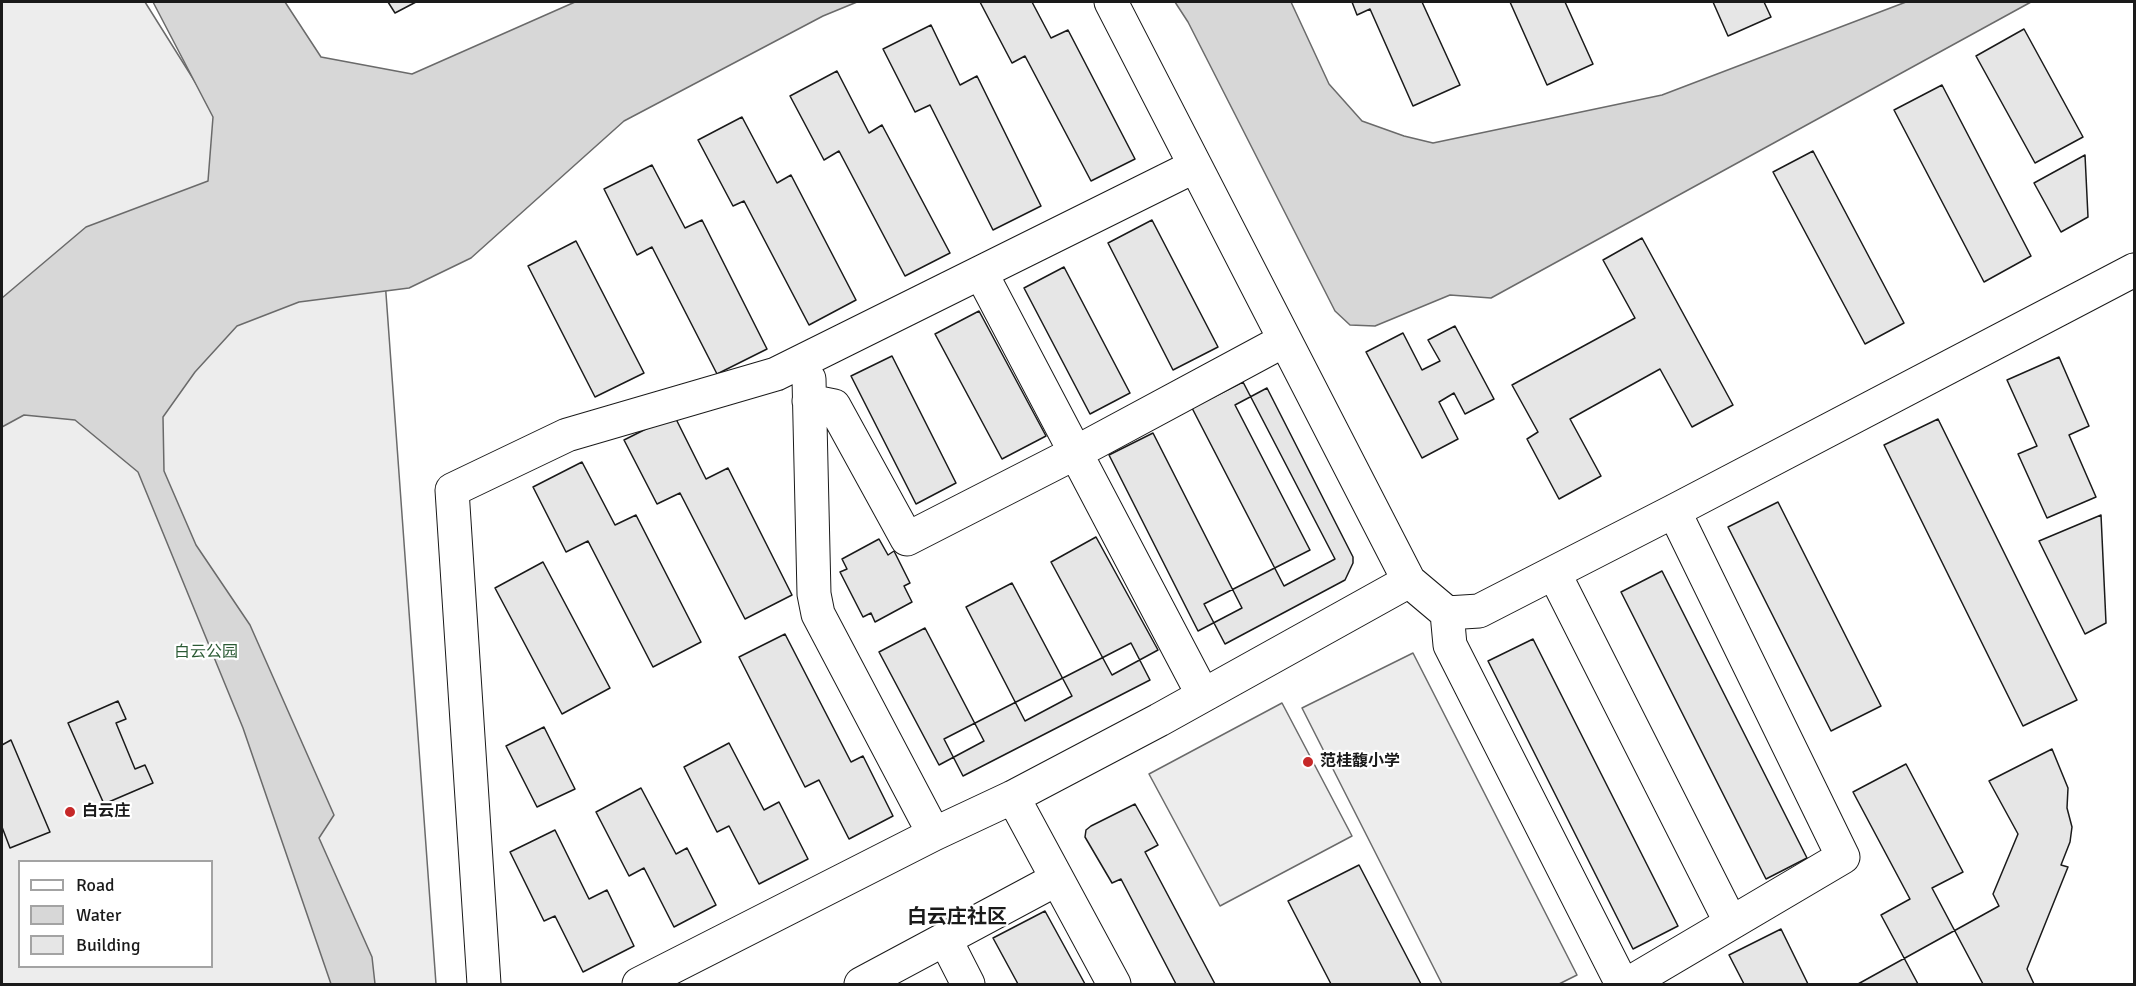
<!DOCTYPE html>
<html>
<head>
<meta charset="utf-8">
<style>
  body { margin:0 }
  #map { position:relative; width:2136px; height:986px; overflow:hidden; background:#fff; font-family:Signika,sans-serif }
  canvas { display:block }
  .frame { position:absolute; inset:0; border:3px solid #1a1a1a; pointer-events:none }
  .legend { position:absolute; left:18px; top:860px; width:195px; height:108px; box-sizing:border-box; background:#fff; border:2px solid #a3a3a3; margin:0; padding:8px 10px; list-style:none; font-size:18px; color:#1a1a1a }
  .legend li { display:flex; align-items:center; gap:12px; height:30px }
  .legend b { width:30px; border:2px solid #a3a3a3 }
</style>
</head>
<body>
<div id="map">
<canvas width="2136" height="986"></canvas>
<div class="frame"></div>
<ul class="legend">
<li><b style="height:8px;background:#fff"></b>Road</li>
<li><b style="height:16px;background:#d7d7d7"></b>Water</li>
<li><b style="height:16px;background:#e6e6e6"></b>Building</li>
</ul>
</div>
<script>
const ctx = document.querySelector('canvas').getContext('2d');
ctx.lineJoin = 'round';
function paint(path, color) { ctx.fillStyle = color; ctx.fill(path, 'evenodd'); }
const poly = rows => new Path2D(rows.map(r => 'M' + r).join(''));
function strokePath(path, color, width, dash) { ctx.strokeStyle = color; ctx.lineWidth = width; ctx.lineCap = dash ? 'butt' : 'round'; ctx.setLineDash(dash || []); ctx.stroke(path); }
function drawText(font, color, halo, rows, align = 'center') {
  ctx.font = font + ' Signika,"Noto Sans SC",sans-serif'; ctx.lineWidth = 4.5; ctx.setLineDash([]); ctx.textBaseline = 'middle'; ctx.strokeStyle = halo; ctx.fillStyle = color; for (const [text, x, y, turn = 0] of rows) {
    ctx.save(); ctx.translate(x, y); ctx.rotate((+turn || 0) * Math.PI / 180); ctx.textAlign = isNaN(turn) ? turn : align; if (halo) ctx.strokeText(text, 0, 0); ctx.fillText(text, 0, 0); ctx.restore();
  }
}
const built = poly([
  [2,2,145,2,224,128,385,280,436,984,2,984,2,2],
  [20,862,212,862,212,966,20,966,20,862],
  [1413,653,1577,975,1559,984,1442,984,1302,708,1413,653],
  [1282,703,1352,836,1220,906,1149,774,1282,703]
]);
const water = poly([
  [153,2,285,2,321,57,412,74,575,2,857,2,823,16,624,121,471,258,409,288,299,302,237,326,195,372,163,417,164,471,196,545,250,625,334,815,319,838,372,957,375,984,331,984,243,728,138,472,75,420,24,415,2,427,2,298,86,227,208,181,213,117,153,2],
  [1175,2,1291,2,1329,84,1362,121,1404,136,1433,143,1662,95,1906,2,2031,2,1491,298,1450,295,1375,326,1350,325,1335,311,1188,22,1175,2]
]);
const building = poly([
  [388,2,416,2,395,13,388,2],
  [980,2,1032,2,1051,38,1068,30,1135,159,1091,181,1025,56,1012,63,980,2],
  [1352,2,1422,2,1460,85,1413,106,1370,9,1357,15,1352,2],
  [1510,2,1565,2,1593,64,1547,85,1510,2],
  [1713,2,1764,2,1771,17,1728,36,1713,2],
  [931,25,960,85,977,76,1041,206,993,230,930,105,915,112,883,49,931,25],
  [2024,29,2083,137,2035,163,1976,56,2024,29],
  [837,71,869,133,882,125,950,253,905,276,839,151,824,160,790,96,837,71],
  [1942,85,2031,256,1984,282,1894,110,1942,85],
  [742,117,777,183,791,175,856,300,809,325,744,201,733,206,698,140,742,117],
  [1813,151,1904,323,1865,344,1773,172,1813,151],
  [2085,155,2088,217,2061,232,2034,183,2085,155],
  [652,165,685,228,702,220,767,349,717,374,652,247,637,255,604,189,652,165],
  [1152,220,1218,347,1173,370,1108,243,1152,220],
  [1642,238,1733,405,1692,427,1660,369,1570,419,1601,476,1559,499,1527,439,1538,432,1512,385,1635,318,1603,260,1642,238],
  [576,241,644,373,595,397,528,266,576,241],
  [1064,267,1130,393,1090,414,1024,288,1064,267],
  [979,311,1046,436,1002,459,935,334,979,311],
  [1455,326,1494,399,1465,414,1454,393,1439,402,1458,439,1422,458,1366,352,1403,333,1422,370,1440,361,1428,340,1455,326],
  [892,356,956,483,916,504,851,376,892,356],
  [2059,357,2089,426,2069,435,2096,497,2047,518,2018,454,2037,446,2007,380,2059,357],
  [1243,382,1335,559,1284,586,1192,408,1243,382],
  [1267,388,1353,557,1353,563,1345,580,1225,644,1204,604,1310,550,1235,405,1267,388],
  [674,415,706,479,728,468,792,595,745,619,680,493,657,504,624,440,674,415],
  [1938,419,2077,700,2023,726,1884,445,1938,419],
  [1153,433,1242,608,1198,631,1109,455,1153,433],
  [582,462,615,525,636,515,701,642,653,667,588,541,566,552,533,487,582,462],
  [1778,502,1881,706,1831,731,1728,527,1778,502],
  [2101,515,2106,623,2085,634,2039,541,2101,515],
  [1096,537,1158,650,1112,675,1051,562,1096,537],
  [879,539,888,555,894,551,910,583,904,586,912,602,875,622,871,613,863,617,840,572,847,569,842,559,879,539],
  [543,562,610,688,562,714,495,588,543,562],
  [1662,571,1807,858,1766,879,1621,592,1662,571],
  [1012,583,1072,696,1025,721,966,607,1012,583],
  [925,628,984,741,939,765,879,652,925,628],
  [785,634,851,762,863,756,893,816,849,839,819,780,805,787,739,657,785,634],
  [1533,639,1678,926,1633,949,1488,661,1533,639],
  [1131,643,1150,680,963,776,944,739,1131,643],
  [118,701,126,719,116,723,135,769,145,765,153,783,104,804,68,723,118,701],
  [544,727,575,789,537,807,506,746,544,727],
  [11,740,50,832,10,848,2,827,2,745,11,740],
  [729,743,764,810,779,802,808,859,759,884,729,826,717,832,684,767,729,743],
  [2052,749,2068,788,2067,808,2072,827,2070,842,2061,865,2068,867,2027,969,2034,984,1858,984,1999,906,1993,894,2018,834,1989,781,2052,749],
  [1906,764,1963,872,1932,888,1983,984,1918,984,1881,915,1910,899,1853,792,1906,764],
  [641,788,676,854,687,848,716,905,674,927,644,868,629,876,596,812,641,788],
  [1135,804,1158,845,1145,852,1215,984,1176,984,1121,879,1112,883,1085,837,1086,830,1091,826,1135,804],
  [555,830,589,899,607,890,634,946,583,972,555,916,544,921,510,852,555,830],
  [1359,865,1421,984,1331,984,1288,901,1359,865],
  [1045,911,1085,984,1018,984,993,938,1045,911],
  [1781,929,1808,984,1744,984,1729,955,1781,929]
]);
const minor = poly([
  [1111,2,1409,581,1447,613,1479,611,1674,511,2134,270],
  [981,273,1203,695],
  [809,379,814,594,818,614,934,834],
  [809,401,834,406,907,539,1075,453,1285,340],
  [1554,573,1731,923],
  [1447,613,1450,645,1622,984],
  [1013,797,1114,984],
  [945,939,968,984],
  [484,984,452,490,567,435,776,374,1195,166],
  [639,984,934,834,1013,797,1159,720,1409,581],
  [861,984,1057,879],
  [1633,984,1638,978,1843,857,1674,511]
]);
const markers = [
  [1308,762,6,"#c62828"],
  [70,812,6,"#c62828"]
];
const parkNames = [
  ["白云公园",206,653]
];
const poiNames = [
  ["范桂馥小学",1320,762],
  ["白云庄",82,812]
];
const quarterNames = [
  ["白云庄社区",957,918]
];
paint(built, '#ededed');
strokePath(built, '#6a6a6a', 1.5);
paint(water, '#d7d7d7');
strokePath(water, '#6a6a6a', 1.5);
paint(building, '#e6e6e6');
strokePath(building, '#1a1a1a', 1.5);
strokePath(minor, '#1a1a1a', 35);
strokePath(minor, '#fff', 33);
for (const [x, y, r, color] of markers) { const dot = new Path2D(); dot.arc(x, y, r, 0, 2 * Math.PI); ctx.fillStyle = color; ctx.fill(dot); strokePath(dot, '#fff', 2); }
drawText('16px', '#2b5a34', '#fff', parkNames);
drawText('bold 16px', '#1a1a1a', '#fff', poiNames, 'left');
drawText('bold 20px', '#1a1a1a', '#fff', quarterNames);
</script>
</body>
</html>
